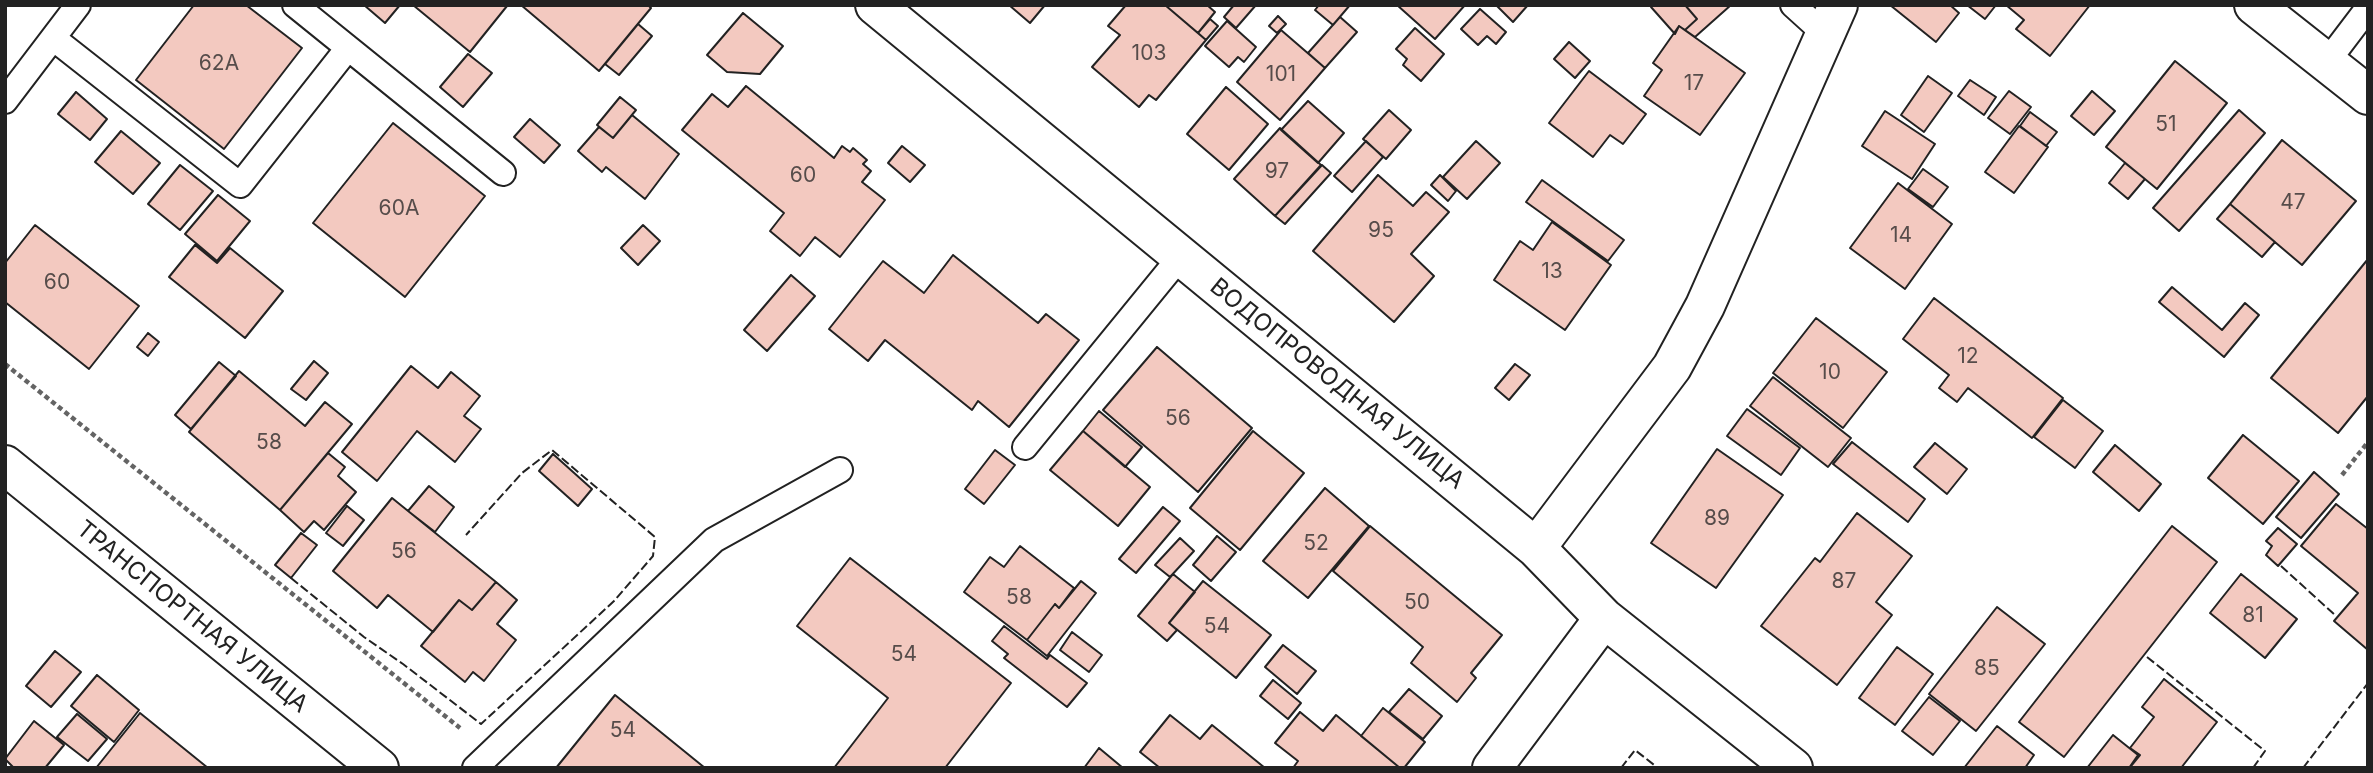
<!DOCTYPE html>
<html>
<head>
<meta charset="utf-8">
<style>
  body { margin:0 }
  #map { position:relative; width:2373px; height:773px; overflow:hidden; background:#fff; font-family:Inter,sans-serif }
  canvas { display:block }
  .frame { position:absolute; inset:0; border:7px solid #222; pointer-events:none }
</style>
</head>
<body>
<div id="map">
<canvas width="2373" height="773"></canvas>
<div class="frame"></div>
</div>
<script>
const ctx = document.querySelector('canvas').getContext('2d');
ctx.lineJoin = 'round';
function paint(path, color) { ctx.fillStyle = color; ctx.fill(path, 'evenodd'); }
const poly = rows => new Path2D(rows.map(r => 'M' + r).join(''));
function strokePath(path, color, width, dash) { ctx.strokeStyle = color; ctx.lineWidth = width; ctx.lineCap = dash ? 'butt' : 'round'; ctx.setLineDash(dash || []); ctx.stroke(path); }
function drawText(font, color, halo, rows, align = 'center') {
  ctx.font = font + ' Inter,sans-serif'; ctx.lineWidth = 5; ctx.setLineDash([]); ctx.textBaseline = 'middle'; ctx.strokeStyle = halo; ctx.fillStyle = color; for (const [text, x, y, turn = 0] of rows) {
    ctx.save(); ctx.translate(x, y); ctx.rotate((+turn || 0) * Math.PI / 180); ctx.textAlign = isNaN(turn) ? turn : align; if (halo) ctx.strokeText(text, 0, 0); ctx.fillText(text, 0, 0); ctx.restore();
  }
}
const building = poly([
  [194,5,246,5,302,48,224,149,136,80,194,5],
  [364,5,400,5,385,23,364,5],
  [413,5,506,5,507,6,470,52,413,5],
  [521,5,648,5,651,8,599,71,521,5],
  [1009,5,1045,5,1030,23,1009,5],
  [1126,5,1165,5,1206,40,1156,100,1149,95,1139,107,1092,67,1120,35,1108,26,1126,5],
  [1165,5,1207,5,1215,12,1198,33,1165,5],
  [1234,5,1256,5,1236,28,1224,17,1234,5],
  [1319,5,1350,5,1333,25,1315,10,1319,5],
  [1397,5,1465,5,1435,39,1397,5],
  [1496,5,1528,5,1513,22,1496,5],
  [1652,5,1685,5,1697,19,1685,30,1679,26,1675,34,1651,7,1652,5],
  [1685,5,1731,5,1695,37,1685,30,1697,19,1685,5],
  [1890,5,1950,5,1959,13,1936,42,1890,5],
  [1967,5,1996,5,1985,19,1967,5],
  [2006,5,2090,5,2050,56,2016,29,2024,20,2006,5],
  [1480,9,1506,32,1496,44,1487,36,1478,45,1461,29,1480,9],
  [743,13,783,46,760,74,727,72,707,55,743,13],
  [1278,16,1286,24,1277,33,1269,26,1278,16],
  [1340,17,1357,32,1325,68,1308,53,1340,17],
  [1210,19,1218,26,1206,40,1198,33,1210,19],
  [1227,21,1256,47,1244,62,1238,57,1229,67,1205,46,1227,21],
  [638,24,652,36,619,75,605,64,638,24],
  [1679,26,1745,73,1700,135,1644,96,1662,70,1653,63,1679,26],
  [1415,28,1444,54,1421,81,1403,65,1407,59,1396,49,1415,28],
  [1281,30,1325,68,1280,120,1237,82,1281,30],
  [1569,42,1590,61,1575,78,1554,59,1569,42],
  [468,54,492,73,463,107,440,87,468,54],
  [2175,61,2227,103,2157,189,2106,147,2175,61],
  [1589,71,1646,114,1623,144,1610,135,1593,157,1549,123,1589,71],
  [1928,76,1952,93,1924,132,1901,115,1928,76],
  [1970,80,1996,97,1984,115,1958,96,1970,80],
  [746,86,834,158,842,146,850,152,853,148,867,160,863,164,871,171,862,182,885,200,840,257,815,237,800,256,770,231,784,213,682,130,712,94,728,107,746,86],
  [1226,87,1268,124,1229,170,1187,134,1226,87],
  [2009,91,2031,107,2010,134,1988,118,2009,91],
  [2092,91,2115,111,2094,135,2071,116,2092,91],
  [76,92,107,119,90,140,58,114,76,92],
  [620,97,636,110,613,138,597,125,620,97],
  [1308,101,1344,133,1318,163,1281,130,1308,101],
  [1389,110,1411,130,1386,159,1363,139,1389,110],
  [2239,110,2265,133,2179,231,2153,208,2239,110],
  [1885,111,1935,144,1912,179,1862,146,1885,111],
  [2030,112,2057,132,2046,146,2020,126,2030,112],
  [632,115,679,154,645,199,606,167,602,172,578,151,599,127,613,138,632,115],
  [530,119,560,145,544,163,514,137,530,119],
  [393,123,485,196,405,297,313,223,393,123],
  [2019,126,2048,147,2014,193,1985,172,2019,126],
  [1280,128,1321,165,1275,216,1234,179,1280,128],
  [121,131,160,163,133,194,95,162,121,131],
  [2282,140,2356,201,2302,265,2230,204,2282,140],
  [1366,141,1383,157,1352,192,1334,176,1366,141],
  [1476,141,1500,163,1467,199,1443,177,1476,141],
  [902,146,925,165,910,182,888,163,902,146],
  [2125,163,2145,179,2128,199,2109,183,2125,163],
  [180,165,213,191,180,230,148,204,180,165],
  [1322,165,1331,173,1285,224,1275,216,1322,165],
  [1923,169,1948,187,1933,207,1908,189,1923,169],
  [1378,175,1413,206,1426,192,1449,212,1411,254,1434,276,1394,322,1313,251,1378,175],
  [1440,175,1456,191,1448,201,1431,185,1440,175],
  [1542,180,1624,240,1608,261,1526,202,1542,180],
  [1898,183,1952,224,1905,289,1850,248,1898,183],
  [218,195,250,221,217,261,185,234,218,195],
  [2230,204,2275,242,2262,257,2217,219,2230,204],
  [1552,222,1611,265,1565,330,1494,280,1520,241,1533,250,1552,222],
  [35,225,139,306,89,369,5,302,5,263,35,225],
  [643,225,660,241,638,265,621,248,643,225],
  [195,245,217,263,230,248,283,291,245,338,169,277,195,245],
  [953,255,1038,323,1046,314,1079,340,1009,427,978,401,972,410,885,340,868,361,829,329,883,261,924,293,953,255],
  [2368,259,2368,396,2338,433,2271,378,2368,259],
  [791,275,815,296,767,351,744,330,791,275],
  [2172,287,2222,330,2245,303,2259,315,2224,357,2159,302,2172,287],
  [1934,298,2063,398,2032,438,1968,388,1957,402,1939,388,1949,375,1903,339,1934,298],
  [1816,318,1887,372,1843,428,1773,373,1816,318],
  [148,333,159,342,148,356,137,347,148,333],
  [1157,347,1252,428,1198,492,1103,410,1157,347],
  [314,361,328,373,306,400,291,389,314,361],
  [219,362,236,376,191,429,175,415,219,362],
  [1515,364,1530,375,1509,400,1495,388,1515,364],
  [411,366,438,388,451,372,480,396,464,416,481,429,455,462,417,431,377,481,342,452,411,366],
  [239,371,305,426,325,402,352,424,280,510,189,432,239,371],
  [1773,377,1851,438,1828,467,1750,406,1773,377],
  [2063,400,2103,431,2075,468,2034,437,2063,400],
  [1747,409,1800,448,1781,475,1727,436,1747,409],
  [1099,411,1142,447,1125,467,1083,431,1099,411],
  [1083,431,1150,487,1118,526,1050,470,1083,431],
  [1253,431,1304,473,1240,550,1190,508,1253,431],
  [2243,435,2299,481,2263,524,2208,478,2243,435],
  [1852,442,1925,499,1908,522,1833,464,1852,442],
  [1935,443,1967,469,1947,494,1914,467,1935,443],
  [2115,445,2161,484,2139,511,2093,472,2115,445],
  [1717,449,1783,495,1716,588,1651,543,1717,449],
  [995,450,1015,465,984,504,965,489,995,450],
  [328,453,345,467,338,476,356,492,324,530,314,521,304,532,280,510,328,453],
  [553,454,592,489,578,506,539,471,553,454],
  [2314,472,2339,494,2301,538,2276,517,2314,472],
  [429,486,454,507,435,532,408,511,429,486],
  [1325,488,1369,526,1308,598,1263,561,1325,488],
  [392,498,496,582,472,610,459,600,433,632,388,595,377,608,333,571,392,498],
  [2336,504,2368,529,2368,650,2334,621,2358,593,2301,546,2336,504],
  [347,506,364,520,343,546,326,533,347,506],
  [1163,507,1180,521,1136,573,1119,559,1163,507],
  [1857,513,1912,556,1876,602,1892,615,1837,685,1761,626,1815,558,1820,562,1857,513],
  [1370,526,1502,635,1471,673,1476,678,1457,702,1411,663,1423,647,1333,571,1370,526],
  [2172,526,2217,562,2064,757,2019,722,2172,526],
  [2278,528,2297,544,2278,566,2266,555,2272,546,2266,541,2278,528],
  [301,533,317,545,291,578,275,565,301,533],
  [1217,536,1236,552,1211,581,1193,565,1217,536],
  [1180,538,1194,551,1170,577,1155,565,1180,538],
  [1020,546,1074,588,1059,608,1055,604,1027,640,964,592,990,557,1004,567,1020,546],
  [850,558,1011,683,945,768,834,768,888,698,797,626,850,558],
  [1173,574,1195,592,1169,623,1177,630,1167,641,1138,616,1173,574],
  [2241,574,2297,619,2265,658,2210,613,2241,574],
  [1081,581,1096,593,1047,656,1027,640,1055,604,1059,608,1081,581],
  [1203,581,1271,635,1236,678,1169,623,1203,581],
  [496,582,517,600,497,624,516,640,484,681,473,672,465,682,421,646,459,600,472,610,496,582],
  [1997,607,2045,644,1976,731,1929,694,1997,607],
  [1004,626,1047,659,1050,655,1087,683,1067,707,1004,658,1008,654,992,641,1004,626],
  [1072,632,1102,655,1089,672,1060,650,1072,632],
  [1283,645,1316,671,1297,694,1265,667,1283,645],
  [1897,647,1933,674,1895,725,1859,698,1897,647],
  [55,651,81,672,51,707,26,686,55,651],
  [97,675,139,710,114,742,71,706,97,675],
  [2164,679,2217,722,2181,768,2133,768,2131,766,2140,755,2130,748,2154,717,2142,707,2164,679],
  [1273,680,1301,703,1288,719,1260,696,1273,680],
  [1409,689,1442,716,1423,739,1389,712,1409,689],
  [615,695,705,768,556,768,615,695],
  [1929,697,1960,721,1933,755,1902,731,1929,697],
  [1383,708,1425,742,1404,768,1400,768,1361,736,1383,708],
  [1300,712,1323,731,1336,715,1400,768,1293,768,1298,761,1275,743,1300,712],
  [140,713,208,768,96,768,140,713],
  [77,714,107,739,88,761,57,737,77,714],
  [1170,715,1200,739,1212,725,1265,768,1160,768,1140,752,1170,715],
  [34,721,64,745,45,768,14,768,5,759,34,721],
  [1997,726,2034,755,2025,768,1964,768,1997,726],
  [2113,735,2138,755,2129,768,2087,768,2113,735],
  [1099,748,1123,768,1084,768,1099,748]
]);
const path = poly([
  [5,364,460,728],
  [2342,475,2368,442]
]);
const service = poly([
  [295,5,503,173],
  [1793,5,1825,34],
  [53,38,240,185,348,48],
  [2327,62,2368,8],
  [5,101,78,5],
  [1025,447,1181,256],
  [475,768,714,540,840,470]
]);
const minor = poly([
  [875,5,1536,548,1604,618,1793,768],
  [2254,5,2368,95],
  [1536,548,1672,367,1705,306,1838,5],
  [1492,768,1604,618]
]);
const tertiary = poly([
  [5,465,379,768]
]);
const fence = poly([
  [2281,566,2336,616],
  [291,578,364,637,403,664,481,724,614,601,653,556,655,537,552,450,522,473,466,535],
  [2147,657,2265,751,2253,768],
  [1621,768,1635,750,1658,768],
  [2303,768,2368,683]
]);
const numberNames = [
  ["103",1149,54],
  ["62А",219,64],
  ["101",1281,75],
  ["17",1694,84],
  ["51",2166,125],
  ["97",1277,172],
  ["60",803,176],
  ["47",2293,203],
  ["60А",399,209],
  ["95",1381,231],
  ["14",1901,236],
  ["13",1552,272],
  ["60",57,283],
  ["12",1968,357],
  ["10",1830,373],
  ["56",1178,419],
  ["58",269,443],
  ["89",1717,519],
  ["52",1316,544],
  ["56",404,552],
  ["87",1844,582],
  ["58",1019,598],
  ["50",1417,603],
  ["81",2253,616],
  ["54",1217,627],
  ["54",904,655],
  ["85",1987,669],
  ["54",623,731]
];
const streetNames = [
  ["ВОДОПРОВОДНАЯ УЛИЦА",1337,384,39],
  ["ТРАНСПОРТНАЯ УЛИЦА",192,617,39]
];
paint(building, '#f3c9c0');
strokePath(building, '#222', 2);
strokePath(service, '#222', 28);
strokePath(minor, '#222', 42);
strokePath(tertiary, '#222', 42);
strokePath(path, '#646464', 4.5, [5, 3.5]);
strokePath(service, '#fff', 24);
strokePath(minor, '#fff', 38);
strokePath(tertiary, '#fff', 38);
strokePath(fence, '#222', 2, [9, 3.5]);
drawText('21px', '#564c4a', null, numberNames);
drawText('24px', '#222', '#fff', streetNames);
</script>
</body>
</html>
